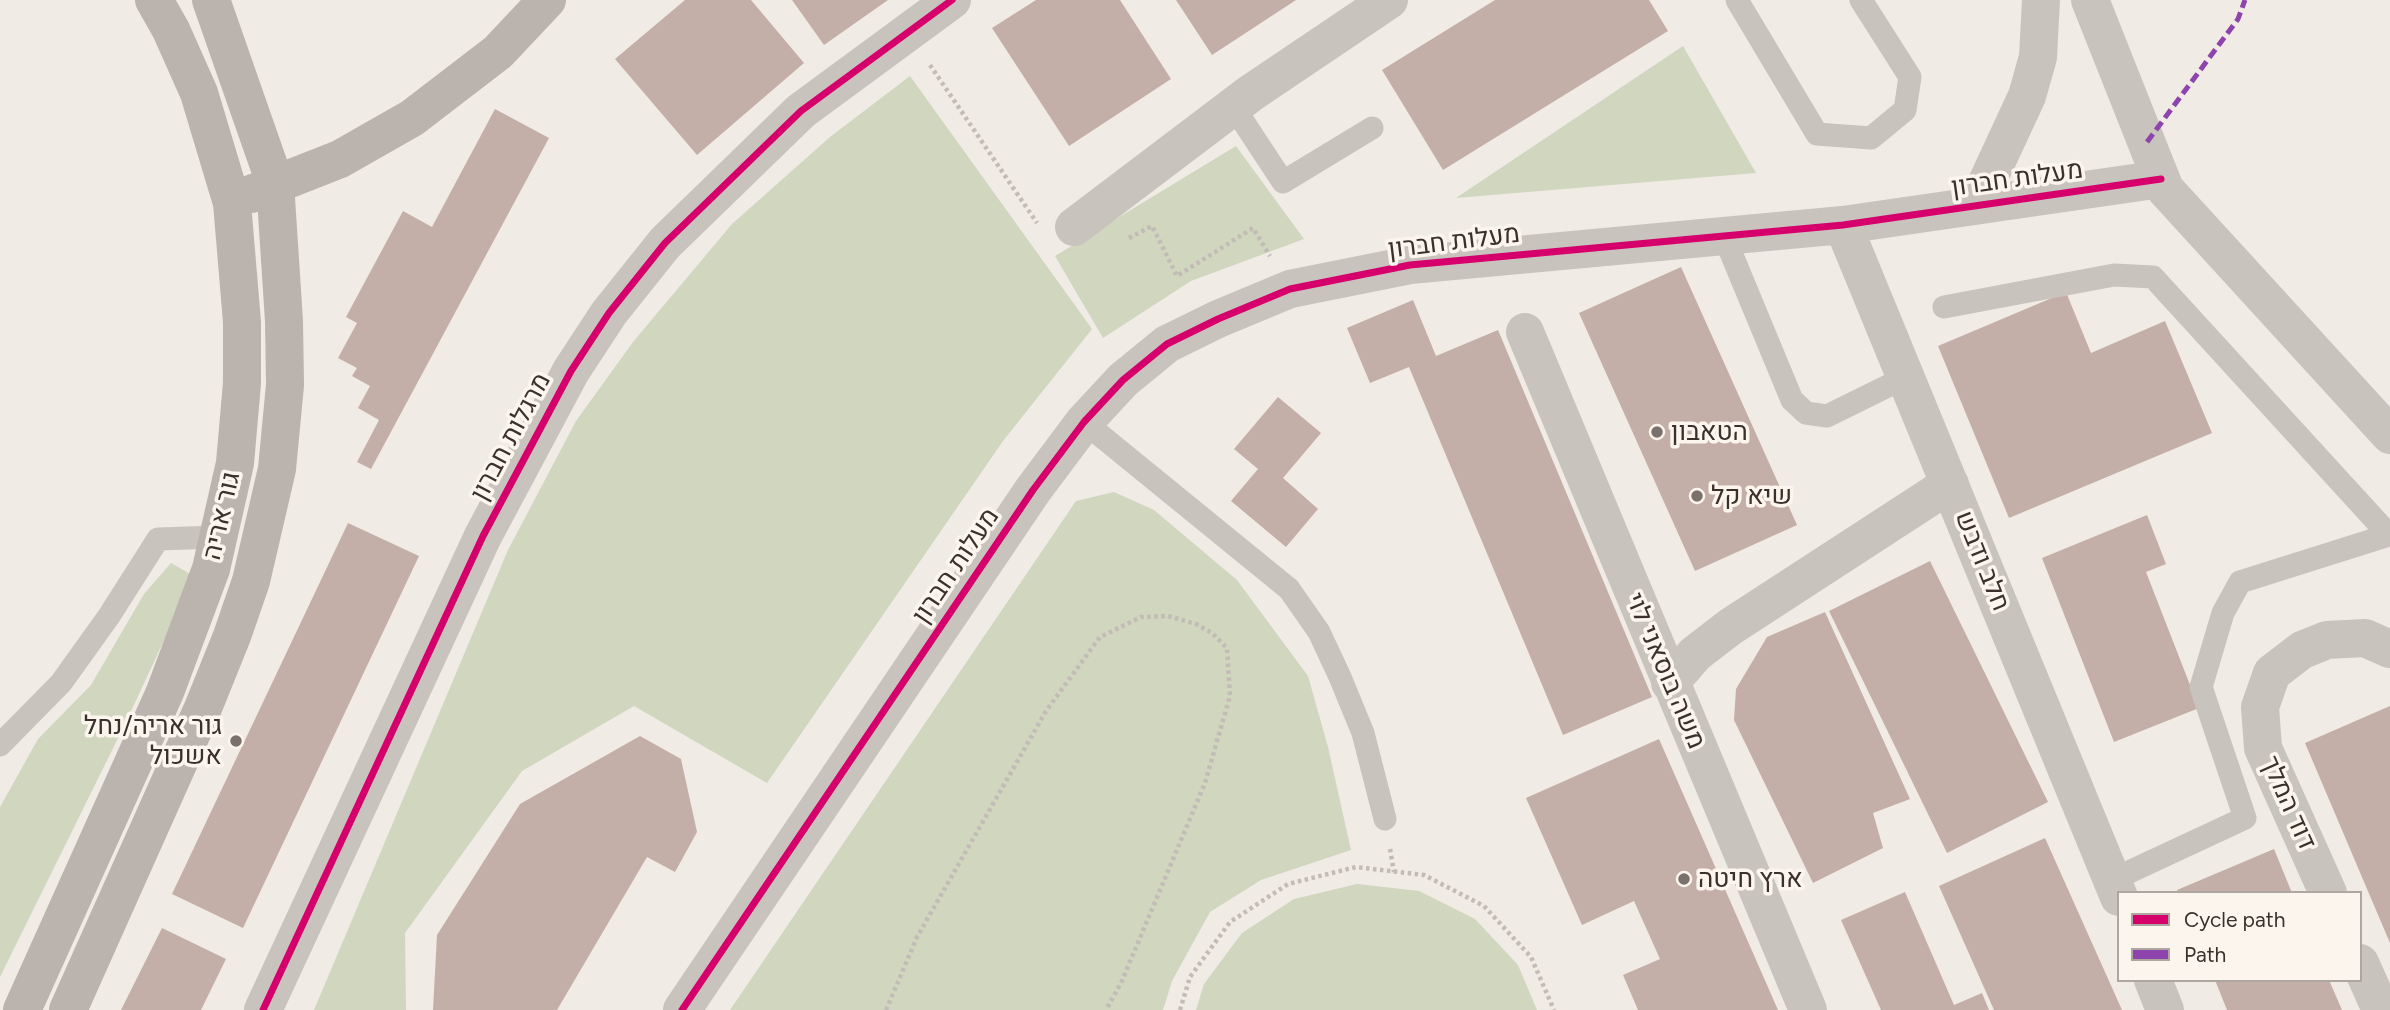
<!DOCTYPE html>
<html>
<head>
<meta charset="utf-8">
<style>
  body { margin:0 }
  #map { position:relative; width:2390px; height:1010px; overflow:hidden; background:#f0ebe5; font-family:Figtree,sans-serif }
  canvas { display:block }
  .legend { position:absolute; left:2117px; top:891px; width:245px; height:91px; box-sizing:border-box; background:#fbf5ee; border:2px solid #aea6a0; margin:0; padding:9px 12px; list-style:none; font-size:21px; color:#3b302b }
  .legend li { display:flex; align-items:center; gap:14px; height:35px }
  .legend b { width:35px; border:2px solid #aea6a0 }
</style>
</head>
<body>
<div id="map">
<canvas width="2390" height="1010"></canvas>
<ul class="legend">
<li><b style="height:9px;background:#d6006c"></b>Cycle path</li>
<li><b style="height:9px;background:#8e44ad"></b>Path</li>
</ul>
</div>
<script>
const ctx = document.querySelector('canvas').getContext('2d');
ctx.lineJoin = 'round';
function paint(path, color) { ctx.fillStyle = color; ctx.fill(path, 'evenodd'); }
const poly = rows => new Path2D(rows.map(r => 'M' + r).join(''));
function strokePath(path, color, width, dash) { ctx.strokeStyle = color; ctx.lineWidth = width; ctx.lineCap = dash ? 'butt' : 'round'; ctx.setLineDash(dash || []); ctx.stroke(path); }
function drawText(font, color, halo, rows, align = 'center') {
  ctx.font = font + ' Figtree,Heebo,sans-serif'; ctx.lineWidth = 7; ctx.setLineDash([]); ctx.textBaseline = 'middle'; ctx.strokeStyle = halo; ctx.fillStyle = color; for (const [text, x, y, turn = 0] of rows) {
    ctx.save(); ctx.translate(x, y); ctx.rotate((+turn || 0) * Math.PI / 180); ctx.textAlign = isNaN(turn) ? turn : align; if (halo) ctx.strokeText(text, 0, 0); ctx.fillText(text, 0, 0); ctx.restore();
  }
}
const green = poly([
  [1683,46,1756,173,1456,198],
  [910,76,1092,329,1003,441,767,783,634,706,522,771,405,933,406,1010,314,1010,508,550,576,421,633,342,732,224,830,137],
  [1236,146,1304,239,1191,281,1103,338,1055,256],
  [1114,492,1154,510,1237,580,1308,676,1328,747,1351,850,1261,880,1210,912,1172,981,1163,1010,730,1010,1076,501],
  [171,563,194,576,125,724,0,977,0,807,38,739,91,685,144,594],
  [1357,884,1419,891,1475,919,1518,965,1537,1010,1196,1010,1204,984,1242,933,1294,899]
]);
const building = poly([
  [685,0,751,0,804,63,697,155,615,59],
  [792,0,888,0,824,45],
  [1036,0,1120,0,1171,79,1069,146,992,28],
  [1176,0,1296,0,1212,55],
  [1495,0,1649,0,1668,31,1443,170,1382,70],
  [495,109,549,138,371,469,357,462,379,420,358,408,370,386,352,376,357,368,338,358,357,323,346,317,403,211,432,227],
  [1681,267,1797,525,1695,571,1579,313],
  [2066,292,2091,353,2165,321,2212,433,2009,518,1938,346],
  [1413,300,1436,356,1498,330,1652,697,1563,735,1409,367,1370,383,1347,328],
  [1278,397,1321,433,1283,478,1318,509,1286,547,1231,501,1258,469,1234,449],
  [2147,515,2166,564,2146,572,2199,708,2114,742,2042,558],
  [348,523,419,556,243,928,172,894],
  [1930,561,2048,802,1947,853,1829,611],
  [1825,612,1910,799,1873,813,1883,848,1813,883,1734,720,1736,689,1767,637],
  [2390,706,2390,943,2305,743],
  [640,736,681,759,697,832,675,872,647,857,557,1010,433,1010,437,935,520,804],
  [1659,739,1778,1010,1638,1010,1623,975,1660,959,1634,901,1582,925,1526,798],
  [2045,838,2122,1010,1994,1010,1939,886],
  [2274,849,2292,893,2178,893,2177,890],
  [1905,892,1954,1005,1982,993,1989,1010,1881,1010,1841,920],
  [162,928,226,959,201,1010,121,1010],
  [2215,980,2329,980,2342,1010,2227,1010]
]);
const path = poly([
  [930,65,1037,223],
  [1129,238,1152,226,1177,276,1253,228,1270,256],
  [1390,849,1394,872],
  [886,1010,917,937,1046,711,1100,637,1141,617,1168,616,1196,624,1212,633,1227,648,1230,696,1205,783,1121,983,1106,1010],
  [1180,1010,1190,977,1230,922,1288,884,1356,867,1424,875,1484,906,1531,957,1554,1010]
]);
const service = poly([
  [1737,0,1817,134,1871,138,1905,110,1910,77,1861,0],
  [1233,106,1283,182,1372,128],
  [1724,236,1792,400,1806,413,1827,416,1906,377],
  [1944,307,2114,275,2153,277,2389,535,2240,582,2223,613,2201,687,2245,818,2112,880],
  [1084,422,1289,589,1319,632,1340,677,1363,733,1385,819],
  [0,745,61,683,109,616,158,539,218,537]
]);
const minor = poly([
  [1976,206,2027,96,2038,57,2041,0],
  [1843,225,2119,897],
  [1074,227,1251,93,1389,0],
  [1525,332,1808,1010],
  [1670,683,1695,654,1730,627,1950,484],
  [2328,893,2263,748,2260,707,2272,673,2302,650,2327,640,2365,638,2390,649],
  [2360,963,2381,1010],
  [2153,980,2165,1010],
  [263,1010,483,536,571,371,609,313,665,243,801,111,952,0],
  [682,1010,1033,490,1084,422,1123,380,1167,344,1218,319,1290,289,1410,265,1843,225,2161,179]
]);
const tertiary = poly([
  [2090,0,2165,189,2390,435]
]);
const secondary = poly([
  [251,194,340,159,412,118,498,52,547,0],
  [22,1010,165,692,211,569,235,463,242,383,242,322,232,203,199,93,171,30,154,0],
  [68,1010,203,708,232,636,251,581,277,469,285,385,284,321,275,183,211,0]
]);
const quiet = poly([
  [2147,142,2238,19,2245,0]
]);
const cycleway = poly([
  [263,1010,483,536,571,371,609,313,665,243,801,111,952,0],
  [682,1010,1033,490,1084,422,1123,380,1167,344,1218,319,1290,289,1410,265,1843,225,2161,179]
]);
const markers = [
  [1657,432,7,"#7a716c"],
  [1697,496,7,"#7a716c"],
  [236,741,7,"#7a716c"],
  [1684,879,7,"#7a716c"]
];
const streetNames = [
  ["מעלות חברון",2017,179,-8],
  ["מעלות חברון",1454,242,-7],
  ["מרגלות חברון",511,437,-62],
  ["גור אריה",222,516,-77],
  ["חלב ודבש",1982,561,68],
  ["מעלות חברון",956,566,-56],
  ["משה בוסאני לוי",1665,671,67],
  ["דוד המלך",2288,803,66]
];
const poiNames = [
  ["הטאבון",1671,432],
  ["שיא קל",1711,496],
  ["גור אריה/נחל",222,726,"right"],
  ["אשכול",222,756,"right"],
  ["ארץ חיטה",1698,879]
];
paint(green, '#d1d6bf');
paint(building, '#c3afa7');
strokePath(path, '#c2bbb6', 4.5, [3.5, 3.5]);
strokePath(service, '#c9c3be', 23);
strokePath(minor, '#c9c3be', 38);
strokePath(tertiary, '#c9c3be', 38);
strokePath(secondary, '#bab3ae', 38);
strokePath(quiet, '#8e44ad', 5, [10, 5]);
strokePath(cycleway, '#d6006c', 7);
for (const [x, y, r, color] of markers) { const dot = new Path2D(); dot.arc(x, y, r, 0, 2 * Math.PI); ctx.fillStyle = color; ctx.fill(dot); strokePath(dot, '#fbf5ee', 2.5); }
drawText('26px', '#3b302b', '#fbf5ee', streetNames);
drawText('26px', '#3b302b', '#fbf5ee', poiNames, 'left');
</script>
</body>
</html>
